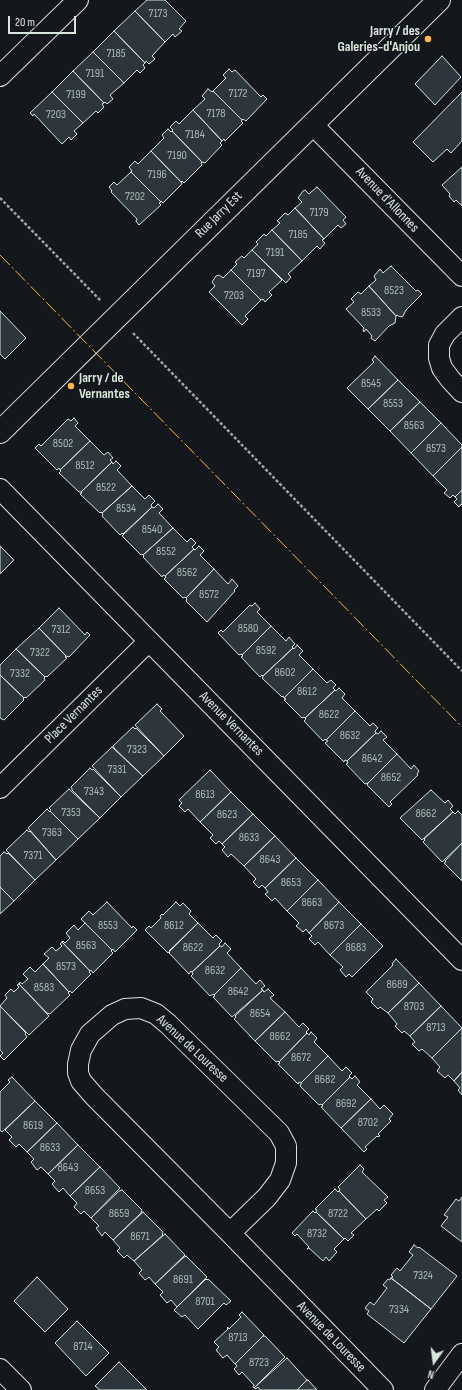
<!DOCTYPE html>
<html>
<head>
<meta charset="utf-8">
<style>
  body { margin:0 }
  #map { position:relative; width:462px; height:1390px; overflow:hidden; background:#14181c; font-family:"Sofia Sans Condensed",sans-serif }
  canvas { display:block }
  .north { position:absolute; left:414px; top:1342px; width:40px; height:40px; -webkit-text-stroke:3px #14181c; paint-order:stroke; rotate:194deg; font-size:11px; font-weight:700; line-height:16px; text-align:center; color:#d8e6dc }
  .north::after { content:''; display:block; margin:auto; width:14px; height:18px; background:#d8e6dc; clip-path:polygon(50% 0,100% 100%,50% 72%,0 100%) }
  .scale { position:absolute; left:8px; top:16px; width:68px; height:18px; box-sizing:border-box; border:2px solid #d8e6dc; border-top:0; padding-left:5px; font-size:12px; line-height:14px; white-space:nowrap; color:#d8e6dc; -webkit-text-stroke:3px #14181c; paint-order:stroke }
</style>
</head>
<body>
<div id="map">
<canvas width="462" height="1390"></canvas>
<div class="north">N</div>
<div class="scale">20 m</div>
</div>
<script>
const ctx = document.querySelector('canvas').getContext('2d');
ctx.lineJoin = 'round';
function paint(path, color) { ctx.fillStyle = color; ctx.fill(path, 'evenodd'); }
const poly = rows => new Path2D(rows.map(r => 'M' + r).join(''));
function strokePath(path, color, width, dash) { ctx.strokeStyle = color; ctx.lineWidth = width; ctx.lineCap = dash ? 'butt' : 'round'; ctx.setLineDash(dash || []); ctx.stroke(path); }
function drawText(font, color, halo, rows, align = 'center') {
  ctx.font = font + ' "Sofia Sans Condensed",sans-serif'; ctx.lineWidth = 3; ctx.setLineDash([]); ctx.textBaseline = 'middle'; ctx.strokeStyle = halo; ctx.fillStyle = color; for (const [text, x, y, turn = 0] of rows) {
    ctx.save(); ctx.translate(x, y); ctx.rotate((+turn || 0) * Math.PI / 180); ctx.textAlign = isNaN(turn) ? turn : align; if (halo) ctx.strokeText(text, 0, 0); ctx.fillText(text, 0, 0); ctx.restore();
  }
}
const building = poly([
  [147,0,165,0,186,21,179,29,182,31,175,37,173,34,165,42,135,11,147,0],
  [135,11,165,42,152,56,155,59,149,64,146,61,145,63,114,31,135,11],
  [114,31,145,63,143,65,145,68,140,73,137,70,124,83,93,52,114,31],
  [93,52,124,83,110,95,113,99,107,104,105,102,104,103,73,71,93,52],
  [442,56,461,77,435,105,415,84,442,56],
  [229,69,232,72,235,70,261,97,263,95,267,99,246,121,243,119,242,120,213,91,226,78,223,75,229,69],
  [73,71,104,103,102,104,104,107,98,113,96,111,83,123,52,92,73,71],
  [208,89,212,92,213,91,242,120,241,121,243,123,225,141,224,139,222,141,193,110,205,99,202,96,208,89],
  [52,92,83,123,74,131,77,134,71,140,69,137,62,144,34,114,33,116,30,113,52,92],
  [462,92,462,141,451,153,447,149,433,162,413,142,462,92],
  [193,110,222,141,220,143,222,145,205,163,202,162,172,131,173,130,170,127,176,121,179,124,193,110],
  [168,129,171,132,172,131,202,162,201,163,202,165,184,183,182,181,181,182,151,151,164,138,162,135,168,129],
  [151,151,181,182,182,184,163,203,161,201,161,202,131,172,132,171,129,167,135,161,138,164,151,151],
  [462,167,462,206,456,200,454,202,449,196,450,194,442,185,462,167],
  [131,172,161,202,159,203,161,205,139,225,136,221,137,219,111,192,112,191,109,187,114,182,117,185,131,172],
  [317,187,346,217,343,220,346,224,341,228,338,225,324,239,295,208,302,202,298,198,303,191,305,190,309,194,317,187],
  [295,208,324,239,322,240,325,243,320,249,317,246,302,261,272,230,280,223,277,221,285,213,288,215,295,208],
  [272,230,302,261,288,274,291,277,286,283,252,250,258,244,256,242,264,234,266,236,272,230],
  [252,250,282,280,269,292,272,295,265,302,263,299,261,300,231,270,237,264,235,262,242,256,244,258,252,250],
  [391,266,416,291,418,290,422,294,406,310,403,316,400,317,397,315,396,316,369,286,376,280,374,276,380,269,383,273,391,266],
  [231,270,261,300,245,316,248,319,242,325,209,292,215,286,212,282,216,276,219,275,223,278,231,270],
  [369,286,396,316,395,323,389,326,375,341,371,338,372,336,366,329,364,332,363,330,364,328,346,309,354,302,351,299,358,292,361,294,369,286],
  [0,311,26,338,5,359,0,354,0,311],
  [375,356,398,380,368,409,347,388,374,362,372,360,375,356],
  [398,380,420,402,390,431,368,409,398,380],
  [420,402,441,423,411,453,390,431,420,402],
  [74,418,78,423,75,426,90,441,60,470,59,468,57,470,35,448,39,444,41,446,68,419,71,421,74,418],
  [441,423,462,445,462,447,433,476,411,453,441,423],
  [90,441,104,455,108,452,113,458,110,460,112,462,81,492,79,492,59,473,61,471,60,470,90,441],
  [462,447,462,490,455,497,453,495,450,498,444,493,447,490,433,476,462,447],
  [116,461,121,466,117,470,132,486,102,513,101,512,100,513,80,494,82,493,81,492,112,462,113,464,116,461],
  [132,486,145,499,149,495,155,501,151,505,152,507,123,534,122,533,120,535,102,516,103,514,102,513,132,486],
  [462,490,462,505,461,504,459,507,454,502,457,499,455,497,462,490],
  [158,504,163,509,159,513,173,528,143,555,142,554,141,555,122,536,152,507,154,508,158,504],
  [173,528,187,542,191,538,196,543,192,547,194,549,165,576,163,575,162,577,143,557,144,556,143,555,173,528],
  [0,546,14,560,0,574,0,546],
  [199,546,204,551,200,555,214,569,186,598,185,597,183,598,164,579,166,577,165,576,194,549,195,550,199,546],
  [214,569,228,584,232,579,238,586,234,590,235,591,207,622,186,601,187,599,186,598,214,569],
  [255,603,260,609,257,612,271,626,242,655,241,654,239,655,218,633,221,630,223,632,250,605,252,606,255,603],
  [59,608,85,635,87,632,90,635,69,657,66,656,39,628,59,608],
  [271,626,286,641,289,637,295,644,292,647,293,648,263,676,262,675,260,677,241,657,243,656,242,655,271,626],
  [39,628,66,656,65,657,67,658,47,677,46,676,45,677,16,649,39,628],
  [297,645,303,651,299,655,313,669,284,698,283,696,282,697,262,678,263,677,263,676,293,648,294,649,297,645],
  [16,649,45,677,44,678,45,680,26,698,25,697,24,698,0,675,0,665,16,649],
  [313,669,327,683,331,680,336,685,333,688,335,690,305,718,304,717,302,718,284,700,286,699,284,698,313,669],
  [0,675,24,698,23,699,24,700,4,720,0,718,0,675],
  [339,688,345,694,342,698,355,711,326,740,325,739,323,741,304,721,306,719,305,718,335,690,336,691,339,688],
  [157,704,162,709,160,711,184,736,164,756,135,725,157,704],
  [355,711,370,726,373,723,378,728,375,731,376,733,347,761,345,760,344,762,325,743,328,741,326,740,355,711],
  [133,727,135,729,136,728,164,756,143,776,114,748,113,746,133,727],
  [381,731,387,737,383,740,397,754,368,783,365,784,346,764,348,763,347,761,376,733,378,734,381,731],
  [112,747,143,776,121,797,92,766,112,747],
  [397,754,411,769,414,765,419,771,417,774,418,775,390,802,392,804,389,807,367,785,368,783,397,754],
  [90,768,92,770,93,769,121,797,100,818,72,790,72,789,71,787,90,768],
  [210,770,231,792,200,822,188,809,185,812,179,806,182,803,179,800,210,770],
  [69,789,100,818,78,839,50,811,51,810,49,808,69,789],
  [431,790,445,803,448,800,453,806,450,809,453,812,422,840,400,818,431,790],
  [231,792,253,814,222,844,219,841,216,844,210,838,213,835,200,822,231,792],
  [47,809,50,812,50,811,78,839,56,860,28,828,47,809],
  [458,811,462,815,462,843,442,862,423,842,425,840,424,839,453,812,455,814,458,811],
  [253,814,275,836,244,866,231,854,228,857,222,850,225,847,222,844,253,814],
  [27,830,29,832,30,831,56,860,35,880,6,850,27,830],
  [275,836,296,858,265,888,262,885,259,888,253,882,256,879,244,866,275,836],
  [462,843,462,881,444,863,446,862,445,861,462,843],
  [4,852,7,854,8,853,35,880,14,901,0,887,0,856,4,852],
  [296,858,318,880,287,911,275,898,272,901,265,894,268,892,265,888,296,858],
  [318,880,339,902,309,933,306,929,303,932,296,926,299,923,287,911,318,880],
  [0,887,14,901,0,914,0,887],
  [107,902,132,928,133,926,137,930,115,952,113,949,112,950,81,919,89,911,93,915,107,902],
  [176,902,180,906,183,903,191,911,189,914,198,923,168,953,145,930,149,926,151,928,161,918,160,916,162,914,163,915,176,902],
  [339,902,361,924,330,955,318,942,315,945,309,939,312,936,309,933,339,902],
  [85,923,112,950,111,951,113,953,93,973,91,970,90,971,62,942,63,941,65,943,70,938,66,933,74,925,78,930,85,923],
  [198,923,213,938,216,935,222,941,219,944,220,946,192,972,191,971,189,974,169,953,170,952,169,951,198,923],
  [361,924,383,946,352,977,349,974,346,977,340,970,343,967,330,955,361,924],
  [62,942,90,971,89,972,91,974,72,993,70,991,69,992,43,964,49,958,44,954,52,947,56,951,62,946,60,944,62,942],
  [225,943,231,949,227,953,241,968,214,995,213,994,210,996,191,976,193,974,192,972,220,946,222,947,225,943],
  [396,959,419,983,388,1013,380,1007,378,1009,371,1002,373,999,366,992,393,965,392,964,396,959],
  [43,964,69,992,68,993,70,995,50,1014,47,1013,19,984,20,982,22,984,28,979,23,974,30,967,35,972,43,964],
  [241,968,256,984,260,980,265,986,261,989,263,990,232,1017,213,997,215,996,214,995,241,968],
  [419,983,441,1006,410,1036,404,1031,402,1033,395,1026,397,1024,388,1013,419,983],
  [19,984,49,1016,29,1035,0,1006,7,998,5,995,11,989,14,992,19,987,17,985,19,984],
  [268,989,274,995,270,998,285,1012,255,1041,234,1019,236,1017,235,1016,263,990,264,992,268,989],
  [0,1006,26,1033,25,1034,27,1037,4,1060,0,1056,3,1053,0,1050,0,1006],
  [441,1006,462,1028,432,1058,422,1049,419,1051,412,1044,415,1042,410,1036,441,1006],
  [285,1012,299,1027,303,1023,309,1029,306,1032,307,1033,279,1062,278,1061,276,1062,255,1041,285,1012],
  [462,1028,462,1072,454,1081,448,1075,445,1078,437,1071,440,1067,432,1058,462,1028],
  [311,1032,317,1038,314,1042,328,1056,301,1083,299,1082,298,1084,278,1064,280,1063,279,1062,307,1033,309,1035,311,1032],
  [328,1056,342,1071,346,1067,352,1073,349,1076,350,1077,322,1105,321,1104,319,1105,300,1086,301,1084,301,1083,328,1056],
  [462,1072,462,1095,458,1090,460,1088,454,1081,462,1072],
  [355,1076,360,1082,357,1085,371,1099,341,1128,321,1107,323,1106,322,1105,350,1077,352,1079,355,1076],
  [12,1077,35,1101,2,1132,0,1130,0,1092,10,1082,8,1080,12,1077],
  [371,1099,380,1109,384,1105,393,1114,389,1119,391,1121,378,1134,380,1136,378,1137,377,1136,365,1147,367,1149,364,1152,341,1128,371,1099],
  [35,1101,57,1123,27,1152,19,1144,16,1147,9,1140,12,1137,5,1130,35,1101],
  [57,1123,78,1145,48,1174,41,1167,37,1170,31,1162,34,1159,27,1152,57,1123],
  [78,1145,100,1167,70,1196,63,1188,59,1192,52,1184,55,1181,48,1174,78,1145],
  [360,1165,364,1169,362,1172,388,1197,384,1200,387,1203,379,1211,377,1209,366,1219,339,1191,340,1189,338,1187,360,1165],
  [100,1167,120,1188,91,1218,84,1211,81,1214,74,1207,77,1203,70,1196,100,1167],
  [335,1189,338,1192,339,1191,366,1219,351,1233,354,1235,348,1241,345,1238,344,1239,316,1212,317,1210,315,1209,335,1189],
  [122,1190,142,1210,141,1213,113,1240,105,1232,102,1236,96,1228,99,1226,91,1218,119,1191,122,1190],
  [462,1197,462,1242,441,1226,448,1217,444,1215,456,1199,459,1201,462,1197],
  [313,1211,315,1213,316,1212,344,1239,334,1249,337,1252,329,1261,326,1257,323,1261,309,1248,307,1249,309,1247,297,1234,295,1236,292,1233,313,1211],
  [143,1212,163,1232,162,1234,163,1235,134,1261,127,1255,124,1258,117,1251,120,1248,113,1240,143,1212],
  [165,1234,185,1255,155,1284,149,1277,145,1280,139,1273,142,1270,134,1261,165,1234],
  [414,1245,418,1248,419,1247,457,1276,431,1309,391,1278,393,1277,391,1275,397,1268,400,1271,413,1255,409,1252,414,1245],
  [186,1256,207,1277,177,1307,171,1300,167,1303,160,1295,163,1292,155,1284,184,1257,185,1257,186,1256],
  [37,1277,68,1309,45,1332,14,1301,37,1277],
  [391,1278,431,1309,404,1343,367,1314,369,1311,365,1308,370,1302,374,1305,387,1288,383,1285,388,1279,390,1280,391,1278],
  [206,1279,207,1280,208,1279,231,1301,226,1305,224,1303,198,1329,185,1315,182,1317,174,1310,206,1279],
  [242,1312,264,1335,235,1364,227,1355,223,1358,216,1350,219,1347,214,1342,228,1329,227,1328,228,1327,229,1329,241,1317,239,1315,242,1312],
  [77,1321,109,1353,86,1376,55,1343,77,1321],
  [263,1336,265,1336,285,1357,254,1388,253,1387,254,1385,242,1372,239,1375,234,1369,237,1366,235,1364,263,1336],
  [287,1358,307,1380,297,1390,260,1390,258,1387,256,1389,254,1388,287,1358],
  [119,1362,147,1390,100,1390,95,1386,119,1362],
  [308,1380,317,1390,297,1390,306,1381,308,1380]
]);
const path = poly([
  [0,198,101,301],
  [133,333,462,671]
]);
const street = poly([
  [0,76,78,0],
  [312,124,462,276],
  [462,317,445,334,439,345,439,358,442,368,450,379,462,392],
  [0,489,462,960],
  [0,788,149,641],
  [230,1233,267,1197,280,1180,286,1163,286,1146,279,1133,168,1024,156,1014,141,1008,125,1009,112,1015,90,1034,81,1050,78,1064,78,1073,81,1081,94,1096,230,1233,383,1390],
  [0,1369,21,1390],
  [435,1390,462,1354]
]);
const secondary = poly([
  [0,432,439,0]
]);
const power = poly([
  [0,255,462,727]
]);
const markers = [
  [428,39,4,"#ffb74d"],
  [71,386,4,"#ffb74d"]
];
const numberNames = [
  ["7173",158,14],
  ["7185",116,54],
  ["7191",95,74],
  ["7172",238,94],
  ["7199",76,95],
  ["7178",216,114],
  ["7203",56,115],
  ["7184",195,135],
  ["7190",177,156],
  ["7196",157,175],
  ["7202",135,197],
  ["7179",319,213],
  ["7185",298,235],
  ["7191",275,253],
  ["7197",256,274],
  ["8523",394,291],
  ["7203",234,296],
  ["8533",371,313],
  ["8545",371,384],
  ["8553",393,404],
  ["8563",414,426],
  ["8502",63,444],
  ["8573",436,449],
  ["8512",85,466],
  ["8522",106,488],
  ["8534",126,509],
  ["8540",152,530],
  ["8552",166,552],
  ["8562",187,573],
  ["8572",209,595],
  ["8580",248,629],
  ["7312",61,630],
  ["8592",266,651],
  ["7322",40,653],
  ["8602",285,673],
  ["7332",20,674],
  ["8612",307,692],
  ["8622",329,715],
  ["8632",350,736],
  ["7323",137,750],
  ["8642",372,759],
  ["7331",117,770],
  ["8652",391,778],
  ["7343",94,792],
  ["8613",205,795],
  ["7353",71,813],
  ["8662",426,814],
  ["8623",227,815],
  ["7363",52,833],
  ["8633",249,838],
  ["7371",33,856],
  ["8643",270,860],
  ["8653",291,883],
  ["8663",312,903],
  ["8553",108,926],
  ["8612",174,926],
  ["8673",334,926],
  ["8563",86,946],
  ["8622",193,948],
  ["8683",356,948],
  ["8573",66,967],
  ["8632",215,971],
  ["8689",397,985],
  ["8583",44,988],
  ["8642",238,992],
  ["8703",414,1007],
  ["8654",260,1014],
  ["8713",436,1028],
  ["8662",280,1037],
  ["8672",301,1058],
  ["8682",325,1080],
  ["8692",346,1104],
  ["8702",368,1123],
  ["8619",33,1126],
  ["8633",50,1148],
  ["8643",68,1168],
  ["8653",95,1191],
  ["8659",119,1214],
  ["8722",338,1214],
  ["8732",317,1234],
  ["8671",140,1237],
  ["7324",423,1276],
  ["8691",183,1280],
  ["8701",205,1302],
  ["7334",399,1310],
  ["8713",238,1338],
  ["8714",83,1347],
  ["8723",259,1363]
];
const poiNames = [
  ["Jarry / des",420,31],
  ["Galeries-d'Anjou",420,47],
  ["Jarry / de",79,378,"left"],
  ["Vernantes",79,394,"left"]
];
const streetNames = [
  ["Avenue d'Allonnes",387,200,46],
  ["Rue Jarry Est",219,215,-45],
  ["Place Vernantes",74,715,-45],
  ["Avenue Vernantes",231,724,45],
  ["Avenue de Louresse",192,1049,43],
  ["Avenue de Louresse",331,1337,46]
];
paint(building, '#2c363c');
strokePath(building, '#d8e6dc', 1);
strokePath(street, '#d8e6dc', 22);
strokePath(secondary, '#d8e6dc', 24);
strokePath(path, '#9da8a2', 2.5, [3, 2]);
strokePath(street, '#14181c', 20);
strokePath(secondary, '#14181c', 22);
strokePath(power, '#ffb74d', 1, [14, 3, 2, 3]);
for (const [x, y, r, color] of markers) { const dot = new Path2D(); dot.arc(x, y, r, 0, 2 * Math.PI); ctx.fillStyle = color; ctx.fill(dot); strokePath(dot, '#14181c', 1.5); }
drawText('12px', '#adbab4', null, numberNames);
drawText('bold 14px', '#d8e6dc', '#14181c', poiNames, 'right');
drawText('14px', '#d8e6dc', '#14181c', streetNames);
</script>
</body>
</html>
